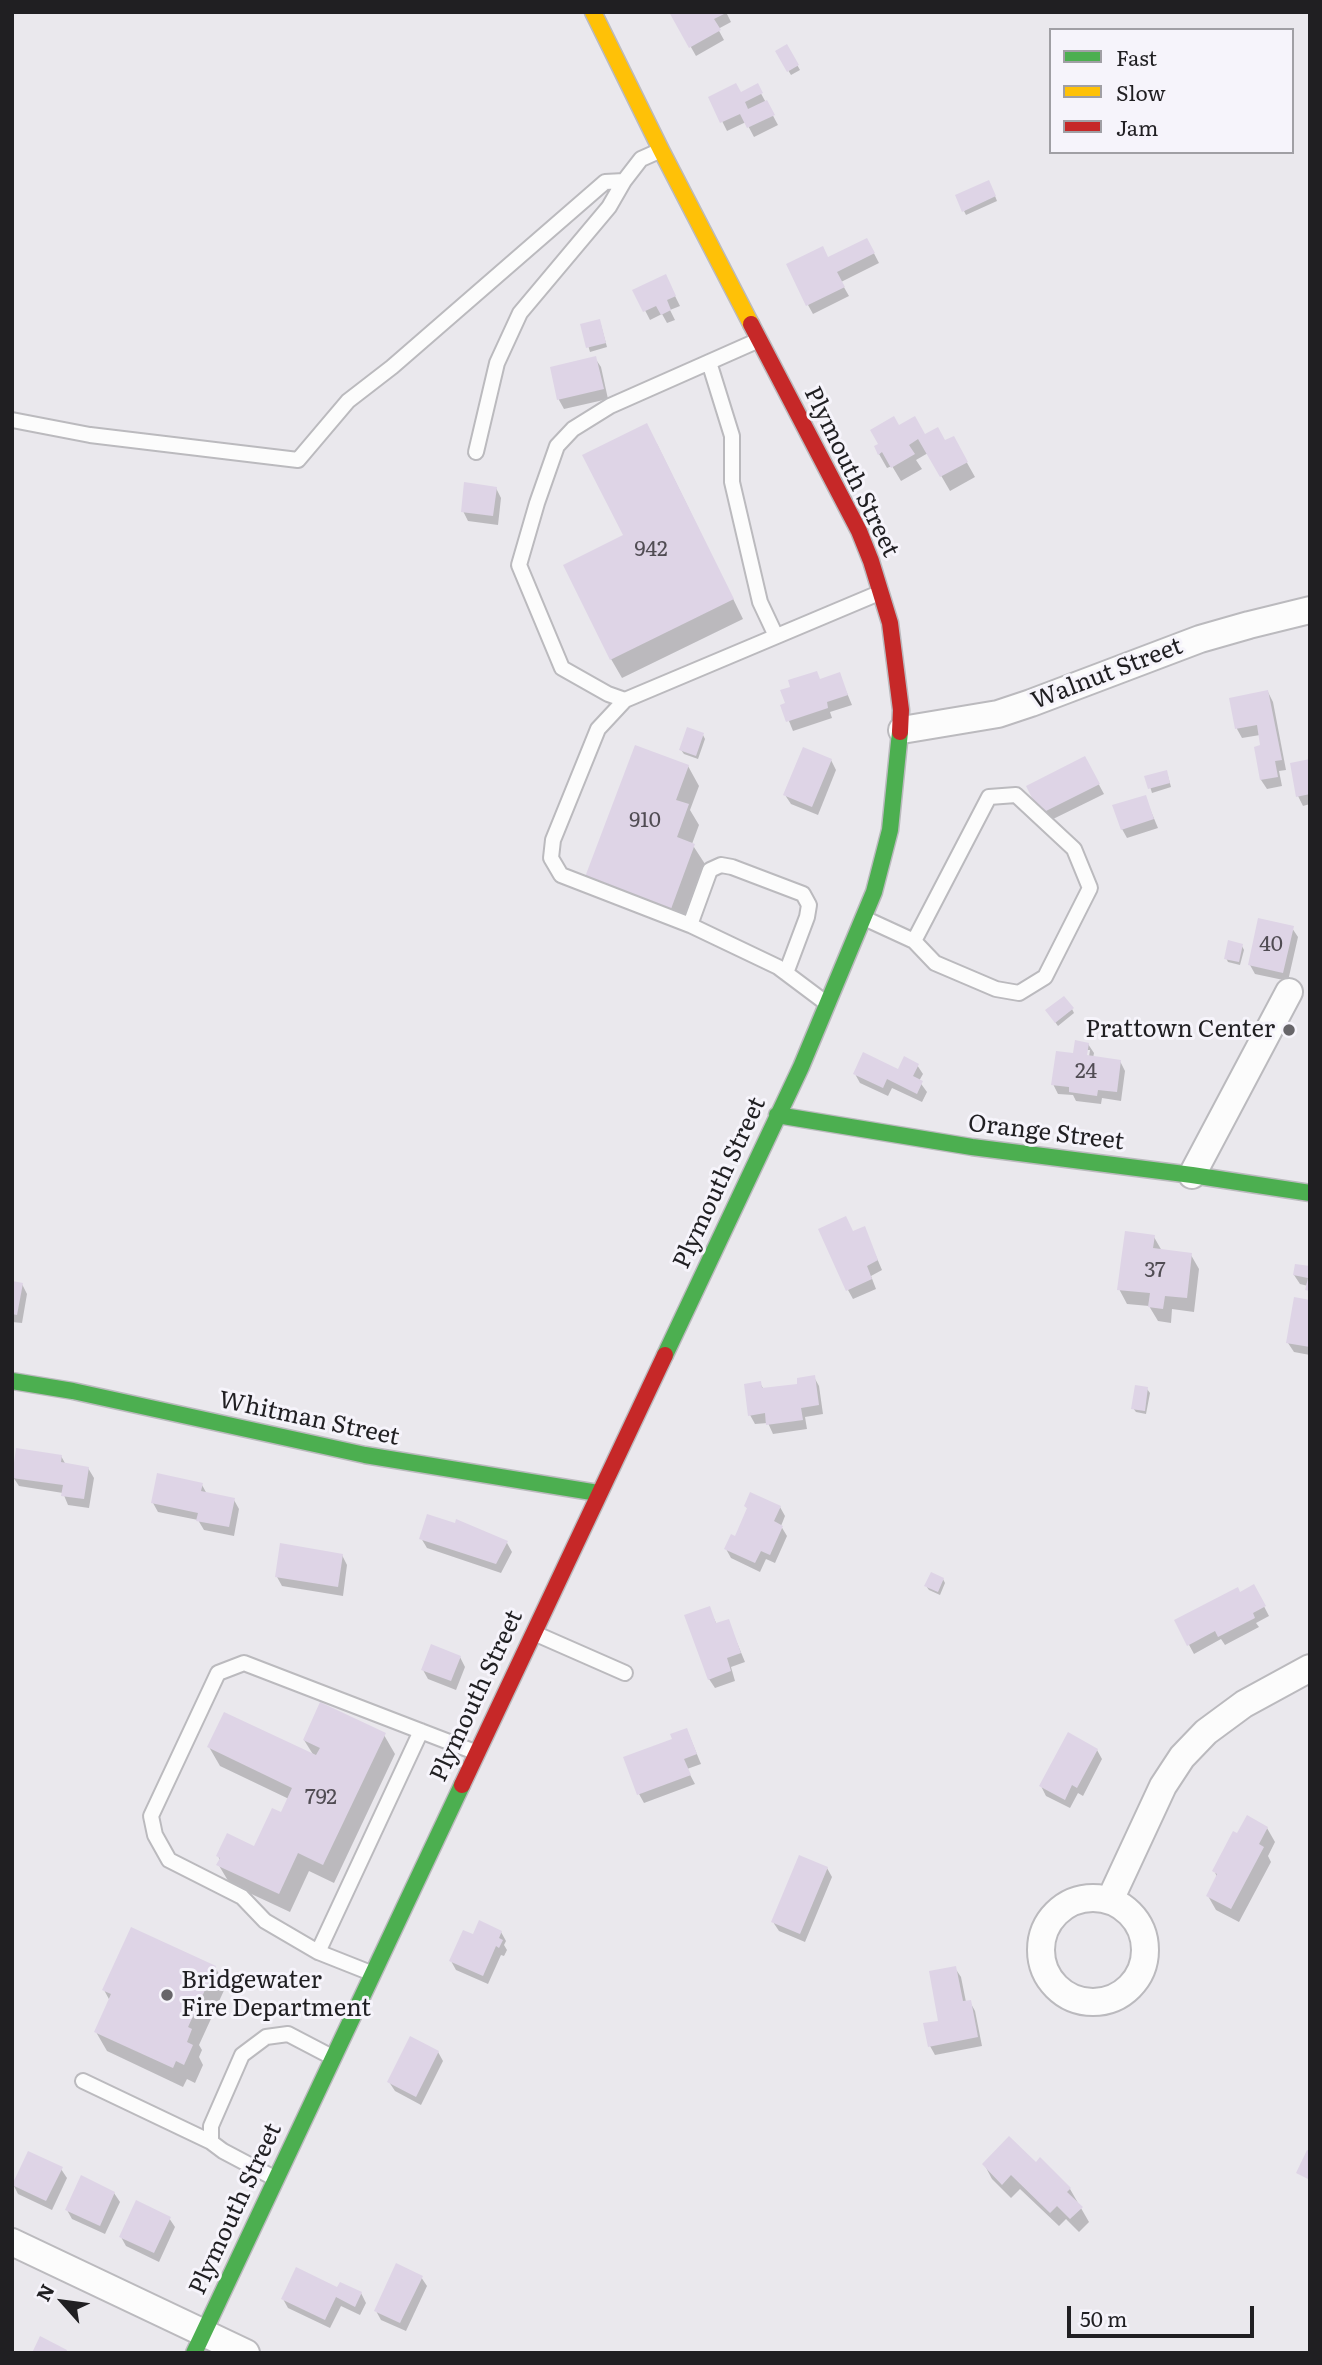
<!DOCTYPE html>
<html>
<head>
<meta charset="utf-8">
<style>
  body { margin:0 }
  #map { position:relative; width:1322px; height:2365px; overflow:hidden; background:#eae8ed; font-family:Literata,serif }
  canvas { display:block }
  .frame { position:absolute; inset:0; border:14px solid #201f22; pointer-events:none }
  .legend { position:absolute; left:1049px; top:28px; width:245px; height:126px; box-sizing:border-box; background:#f6f4fb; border:2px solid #a09fa4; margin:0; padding:9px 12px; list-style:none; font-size:21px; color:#201f22 }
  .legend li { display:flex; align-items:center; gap:14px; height:35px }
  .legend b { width:35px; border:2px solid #a09fa4 }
  .north { position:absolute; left:28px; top:2267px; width:70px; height:70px; -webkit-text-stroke:5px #f6f4fb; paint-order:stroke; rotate:298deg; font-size:19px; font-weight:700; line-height:28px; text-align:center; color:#201f22 }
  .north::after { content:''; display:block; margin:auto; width:24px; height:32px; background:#201f22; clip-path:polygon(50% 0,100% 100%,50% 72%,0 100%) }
  .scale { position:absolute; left:1067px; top:2306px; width:187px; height:32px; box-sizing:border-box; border:4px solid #201f22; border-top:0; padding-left:9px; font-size:21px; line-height:24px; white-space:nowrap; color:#201f22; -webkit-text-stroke:5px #f6f4fb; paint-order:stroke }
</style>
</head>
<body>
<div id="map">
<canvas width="1322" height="2365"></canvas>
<div class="frame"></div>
<ul class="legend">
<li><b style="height:9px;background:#4caf50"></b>Fast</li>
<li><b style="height:9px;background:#ffc107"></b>Slow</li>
<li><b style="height:9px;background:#c62828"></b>Jam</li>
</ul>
<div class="north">N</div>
<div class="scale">50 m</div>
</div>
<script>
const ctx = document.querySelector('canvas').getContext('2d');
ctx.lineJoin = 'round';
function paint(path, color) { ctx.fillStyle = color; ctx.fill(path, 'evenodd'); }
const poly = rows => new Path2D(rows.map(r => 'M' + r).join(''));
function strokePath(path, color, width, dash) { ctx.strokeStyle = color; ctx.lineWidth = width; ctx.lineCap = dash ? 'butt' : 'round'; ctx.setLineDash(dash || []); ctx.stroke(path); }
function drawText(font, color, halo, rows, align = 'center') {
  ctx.font = font + ' Literata,serif'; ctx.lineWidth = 6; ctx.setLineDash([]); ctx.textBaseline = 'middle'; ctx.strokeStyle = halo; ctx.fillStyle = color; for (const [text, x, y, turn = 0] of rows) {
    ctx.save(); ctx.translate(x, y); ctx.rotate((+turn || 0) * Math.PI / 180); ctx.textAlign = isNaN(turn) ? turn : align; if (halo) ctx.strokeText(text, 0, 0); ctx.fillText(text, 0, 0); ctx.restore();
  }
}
const shadow = poly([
  [671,12,726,12,731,22,718,29,724,40,696,56],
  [787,47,800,70,791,75,777,52],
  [757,86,778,125,754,137,746,122,727,131,710,97,741,94],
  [991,186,997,201,966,215,964,211],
  [867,240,879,263,841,282,849,296,813,314,808,305,828,259],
  [670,286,680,306,670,310,675,320,667,323,662,314,650,320,635,291],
  [582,325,601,325,607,347,590,352],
  [595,358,601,367,608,399,564,409,559,400,552,368],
  [899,427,945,443,953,438,975,477,950,491,928,453,916,460,922,469,901,481,892,466,887,468,879,454],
  [657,444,743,619,622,678,611,659,625,536],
  [496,488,501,498,498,525,468,521,463,511],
  [839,674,852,705,830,712,832,718,793,731,783,706,821,681],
  [1268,692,1273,702,1286,770,1279,771,1282,786,1267,789,1261,780,1260,735,1242,738,1237,729,1231,699],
  [703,735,705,739,698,759,684,754,681,750],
  [831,760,836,770,818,815,791,804,785,795],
  [1310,761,1310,804,1303,806,1298,796],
  [688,766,699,786,690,810,699,825,692,844,705,864,682,927,587,876],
  [1090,768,1104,794,1047,822,1042,813],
  [1168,776,1171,787,1152,793,1147,777],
  [1145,797,1158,828,1127,838,1122,829],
  [1292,928,1298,937,1288,981,1255,974,1250,965],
  [1242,946,1244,950,1240,965,1228,962,1226,958],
  [1072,1009,1074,1013,1058,1026,1050,1015],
  [1088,1044,1094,1053,1093,1058,1120,1061,1125,1071,1121,1101,1102,1098,1101,1104,1076,1101,1073,1095,1058,1094,1053,1084,1075,1055],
  [1086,1050,1090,1050,1088,1064],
  [917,1065,923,1074,919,1081,927,1092,922,1102,892,1088,888,1096,860,1083,855,1074,898,1071],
  [864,1228,882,1270,871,1276,876,1289,853,1299,848,1290],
  [1154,1237,1162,1251,1191,1255,1199,1269,1194,1312,1172,1309,1171,1323,1158,1321,1149,1306,1127,1304,1119,1289],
  [1310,1268,1310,1294,1308,1286,1300,1284,1294,1275],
  [12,1282,22,1284,27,1294,22,1323,12,1322],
  [1310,1302,1310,1355,1294,1352,1288,1343],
  [814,1377,819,1386,823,1414,805,1417,807,1429,773,1434,768,1423,755,1424,750,1415,760,1383,764,1390,799,1385],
  [1147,1389,1150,1393,1146,1414,1136,1412,1133,1408],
  [61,1456,66,1465,88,1468,94,1478,89,1508,68,1505,63,1493,19,1486,13,1477],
  [202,1485,207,1494,234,1500,239,1509,234,1536,204,1530,198,1520,158,1512,153,1503],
  [746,1506,780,1507,785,1516,781,1526,787,1536,775,1563,766,1559,760,1572,731,1558,726,1549,736,1538,748,1510],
  [421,1538,507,1543,512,1552,501,1573,427,1548],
  [342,1555,347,1565,343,1596,282,1586,277,1577],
  [943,1579,945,1583,940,1595,929,1590,926,1586],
  [1254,1587,1269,1616,1256,1623,1259,1627,1225,1645,1221,1639,1194,1654,1176,1621],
  [709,1608,717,1625,728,1621,745,1662,731,1667,735,1681,715,1688,709,1679],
  [460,1657,465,1667,456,1690,428,1679,423,1670],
  [687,1730,701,1764,687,1769,695,1784,644,1803,639,1794,674,1740],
  [384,1735,395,1754,334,1883,309,1871,290,1912,230,1884,218,1864,220,1860,218,1856,255,1848,282,1814,289,1799,220,1766,209,1747,314,1756,304,1740],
  [1097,1750,1102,1759,1083,1796,1078,1793,1070,1808,1046,1796,1041,1786],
  [1267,1828,1275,1842,1268,1856,1271,1862,1239,1922,1216,1910,1208,1896,1217,1877,1214,1870,1238,1836],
  [827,1868,832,1877,805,1942,779,1931,773,1922],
  [501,1932,506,1941,504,1945,507,1950,504,1956,501,1955,488,1984,456,1970,451,1961,474,1936],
  [215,1967,226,1986,199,2045,202,2050,199,2057,203,2065,195,2083,187,2079,183,2087,107,2051,96,2032,110,2001,104,1990],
  [955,1968,961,1977,966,2002,970,2002,975,2011,982,2046,935,2055,930,2046,940,2022],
  [438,2052,443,2061,421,2105,395,2091,389,2082],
  [1040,2160,1070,2189,1089,2222,1079,2232,1066,2219,1059,2226,1020,2189,1011,2198,992,2179,984,2164,1036,2165],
  [61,2169,67,2178,52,2210,18,2194,13,2184],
  [114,2193,120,2202,105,2234,72,2219,67,2210],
  [169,2218,175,2227,159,2262,126,2246,121,2237],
  [421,2277,427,2286,406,2331,381,2320,376,2311],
  [338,2289,361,2293,366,2303,360,2315,341,2306,330,2328,288,2308,283,2299]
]);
const building = poly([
  [669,12,728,12,714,19,721,30,689,48],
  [787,44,799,65,787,72,775,51],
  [736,83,741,92,758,83,763,93,745,102,748,109,767,100,775,115,747,128,740,114,720,123,708,97],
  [989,180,996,196,962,212,955,195],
  [867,238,875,253,837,272,845,287,806,306,786,264,823,246,828,257],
  [666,274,676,296,667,300,671,310,661,315,656,306,643,312,632,290],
  [600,319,606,343,586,348,580,324],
  [596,356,604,389,557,400,550,367],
  [894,416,899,425,915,416,925,434,938,427,945,440,954,436,968,462,940,477,918,439,909,445,915,454,891,468,882,452,878,455,874,446,878,444,870,430],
  [647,423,734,599,610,660,563,565,623,535,582,455],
  [464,482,497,487,493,516,461,512],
  [817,671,820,679,840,672,848,695,827,702,828,708,786,722,780,705,785,703,780,690,790,687,788,680],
  [1268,690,1282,760,1275,761,1278,777,1260,780,1254,747,1260,745,1257,725,1235,729,1229,698],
  [687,727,704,733,696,756,679,750],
  [635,745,689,765,676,800,689,804,677,837,695,844,671,909,585,877],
  [803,747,832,759,812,807,783,795],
  [1085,756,1100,784,1040,814,1026,786],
  [1310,759,1310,794,1296,797,1290,763],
  [1167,770,1170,783,1148,789,1144,776],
  [1146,795,1154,819,1121,830,1112,805],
  [1258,918,1294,926,1283,973,1248,965],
  [1228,940,1243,944,1239,962,1224,959],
  [1064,996,1074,1008,1055,1023,1045,1010],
  [1075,1040,1089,1043,1087,1055,1121,1060,1117,1092,1098,1090,1097,1096,1069,1092,1069,1087,1051,1085,1056,1051,1073,1053],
  [863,1052,898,1069,904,1056,919,1064,913,1076,923,1081,917,1094,887,1079,883,1088,853,1074],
  [846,1216,853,1231,865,1226,878,1260,867,1266,872,1279,846,1291,818,1229],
  [1125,1231,1155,1235,1153,1248,1192,1253,1187,1298,1165,1296,1163,1309,1148,1307,1150,1293,1117,1290],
  [1295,1264,1310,1266,1310,1291,1305,1290,1308,1278,1293,1275],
  [12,1281,23,1283,17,1315,12,1314],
  [1294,1297,1310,1300,1310,1347,1286,1343],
  [815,1375,819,1405,801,1408,803,1420,766,1425,765,1413,748,1416,744,1384,761,1381,762,1388,797,1384,797,1378],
  [1135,1385,1148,1387,1145,1411,1131,1409],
  [16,1448,62,1455,61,1462,89,1467,84,1499,61,1496,63,1485,12,1478],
  [157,1473,203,1483,201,1491,235,1498,229,1527,196,1521,198,1513,151,1503],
  [750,1492,781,1506,774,1521,783,1526,770,1555,761,1551,755,1563,724,1549,731,1534,735,1536,747,1508,744,1506],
  [427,1514,455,1523,456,1519,508,1541,496,1564,419,1539],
  [280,1543,343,1554,338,1587,275,1577],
  [931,1572,944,1578,938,1592,924,1586],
  [1254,1584,1266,1606,1253,1613,1255,1618,1218,1637,1215,1631,1187,1646,1174,1620,1238,1587,1240,1592],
  [710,1606,716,1623,729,1619,741,1653,727,1658,731,1671,708,1680,684,1615],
  [431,1644,461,1656,451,1681,421,1670],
  [320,1702,386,1733,323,1865,298,1853,279,1894,216,1865,220,1858,216,1856,227,1833,254,1846,272,1808,281,1812,292,1788,207,1747,224,1712,316,1755,320,1748,303,1740],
  [687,1728,697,1754,684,1759,691,1775,637,1795,623,1757,672,1739,670,1734],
  [1068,1732,1098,1749,1077,1788,1072,1785,1065,1800,1039,1786],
  [1247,1815,1268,1827,1259,1844,1264,1847,1231,1909,1206,1896,1217,1874,1212,1871,1233,1831,1237,1833],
  [799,1855,828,1867,800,1934,771,1922],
  [479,1920,502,1931,499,1938,503,1940,499,1948,496,1946,483,1976,449,1961,463,1930,473,1934],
  [131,1927,216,1966,188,2027,192,2029,187,2042,193,2045,184,2065,176,2061,173,2068,94,2032,111,1994,102,1990],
  [956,1966,963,2001,971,2000,978,2037,928,2047,923,2023,938,2021,929,1971],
  [410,2036,439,2051,416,2097,387,2082],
  [1009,2136,1036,2162,1040,2157,1071,2188,1067,2192,1083,2207,1070,2219,1057,2206,1050,2213,1011,2175,1002,2185,982,2164],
  [1307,2150,1310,2151,1310,2180,1296,2173],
  [28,2151,63,2167,46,2201,12,2185],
  [81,2175,115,2192,100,2226,65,2210],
  [136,2200,171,2217,154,2253,119,2237],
  [396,2263,423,2276,400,2323,374,2311],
  [296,2267,337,2287,340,2282,362,2292,355,2307,336,2297,325,2320,281,2299],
  [40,2336,67,2350,66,2353,32,2353]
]);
const lane = poly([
  [709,362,732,436,732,482,760,602,776,636],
  [12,420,90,435,298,460,348,401,392,367,605,182,624,181],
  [476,452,497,363,520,313,609,207,624,181,641,159,659,151],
  [625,700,608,694,562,668,519,565,537,503,557,446,573,429,610,406,759,340],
  [864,918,914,941,989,797,1016,795,1074,849,1090,888,1045,977,1019,993,996,989,935,963,914,941],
  [690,925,561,875,551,858,553,840,598,729,625,700,879,593],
  [786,973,807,917,809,905,803,894,732,867,721,865,710,870,690,925,778,967,826,1003],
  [534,1633,625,1673],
  [318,1952,421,1731],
  [371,1973,318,1952,265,1921,242,1897,169,1860,155,1835,151,1816,218,1673,244,1663,475,1752],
  [83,2081,211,2142],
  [276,2179,223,2151,211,2142,211,2126,242,2055,266,2037,288,2034,332,2057]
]);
const street = poly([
  [902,730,998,714,1031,703,1200,639,1249,625,1310,610],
  [1192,1175,1289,992],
  '1041 1950a52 52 0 1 1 104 0a52 52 0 1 1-104 0Z',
  [1110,1900,1163,1786,1182,1757,1206,1732,1244,1704,1310,1668],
  [12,2242,246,2353]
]);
const fast = poly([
  [777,1115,972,1147,1192,1175,1310,1193],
  [665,1355,801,1067,874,892,890,830,900,732],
  [12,1381,73,1391,365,1455,598,1493],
  [194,2353,462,1785]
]);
const slow = poly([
  [593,12,661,150,751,324]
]);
const jam = poly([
  [751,324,859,531,871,561,890,623,901,710,900,732],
  [462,1785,665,1355]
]);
const markers = [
  [1289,1030,7,"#676569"],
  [167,1995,7,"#676569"]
];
const numberNames = [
  ["942",651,550],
  ["910",645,821],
  ["40",1271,945],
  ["24",1086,1072],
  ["37",1155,1271],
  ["792",321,1798]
];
const streetNames = [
  ["Plymouth Street",851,472,64],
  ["Walnut Street",1107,674,-21],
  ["Orange Street",1046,1133,7],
  ["Plymouth Street",720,1183,-65],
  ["Whitman Street",309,1419,12],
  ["Plymouth Street",477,1696,-65],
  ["Plymouth Street",236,2209,-65]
];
const poiNames = [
  ["Prattown Center",1275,1030],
  ["Bridgewater",181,1981,"left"],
  ["Fire Department",181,2009,"left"]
];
paint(shadow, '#0003');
paint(building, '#ded4e6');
strokePath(lane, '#bbbabe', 18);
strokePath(street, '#bbbabe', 30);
strokePath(fast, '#bbbabe', 19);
strokePath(slow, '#bbbabe', 19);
strokePath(jam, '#bbbabe', 19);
strokePath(lane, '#fcfcfc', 14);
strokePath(street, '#fcfcfc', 26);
strokePath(fast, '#4caf50', 16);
strokePath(slow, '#ffc107', 16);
strokePath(jam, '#c62828', 16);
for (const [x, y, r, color] of markers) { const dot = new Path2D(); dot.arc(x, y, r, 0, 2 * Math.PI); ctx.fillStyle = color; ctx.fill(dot); strokePath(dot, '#f6f4fb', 2.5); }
drawText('21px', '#504c53', null, numberNames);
drawText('24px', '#201f22', '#f6f4fb', streetNames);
drawText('24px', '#201f22', '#f6f4fb', poiNames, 'right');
</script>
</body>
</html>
